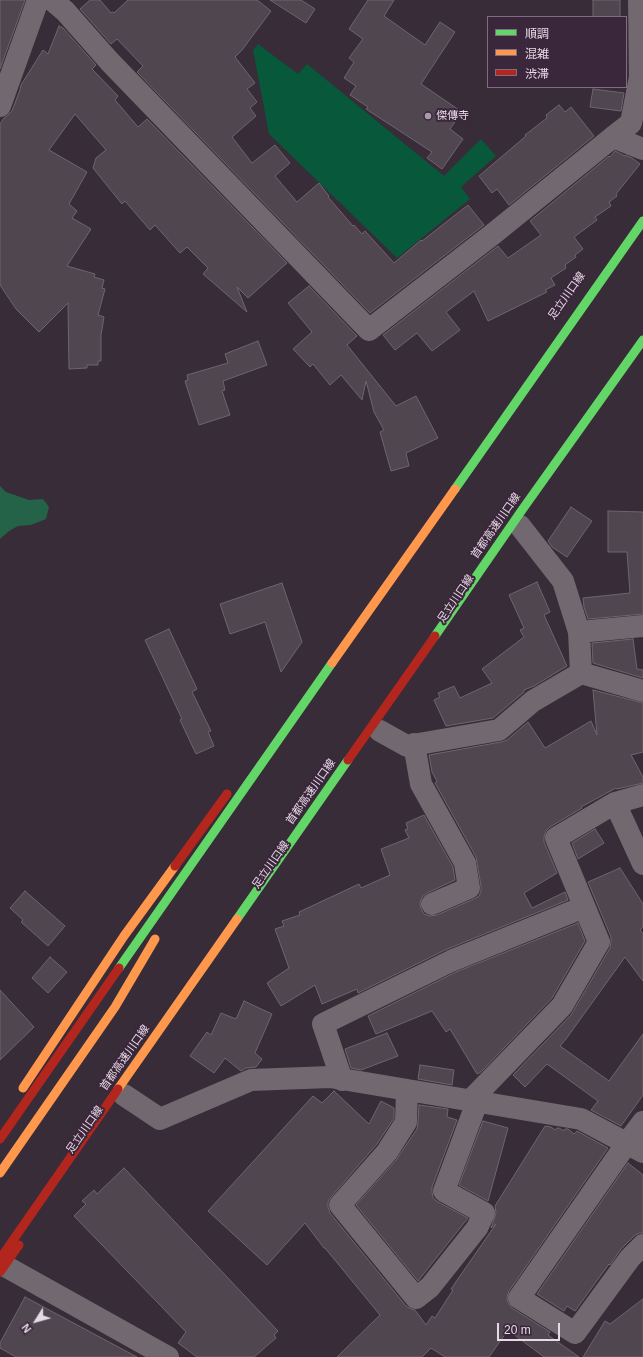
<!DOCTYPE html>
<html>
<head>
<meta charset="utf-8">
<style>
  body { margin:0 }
  #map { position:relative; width:643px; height:1357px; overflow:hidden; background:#372c37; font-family:Arial,"Noto Sans JP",sans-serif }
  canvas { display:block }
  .legend { position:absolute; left:487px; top:16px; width:140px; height:72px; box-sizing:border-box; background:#3b273b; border:1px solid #806e7f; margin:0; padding:5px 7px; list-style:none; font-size:12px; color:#e7d9e6 }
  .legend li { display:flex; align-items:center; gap:8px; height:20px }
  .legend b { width:20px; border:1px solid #806e7f }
  .north { position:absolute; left:16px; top:1301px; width:40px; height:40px; -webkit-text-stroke:3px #3b273b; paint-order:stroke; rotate:233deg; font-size:11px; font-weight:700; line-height:16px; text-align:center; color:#e7d9e6 }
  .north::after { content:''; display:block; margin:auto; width:14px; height:18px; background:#e7d9e6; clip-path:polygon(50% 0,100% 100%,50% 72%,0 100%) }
  .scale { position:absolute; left:497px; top:1323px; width:63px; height:18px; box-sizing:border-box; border:2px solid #e7d9e6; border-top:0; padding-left:5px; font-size:12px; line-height:14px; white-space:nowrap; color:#e7d9e6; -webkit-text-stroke:3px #3b273b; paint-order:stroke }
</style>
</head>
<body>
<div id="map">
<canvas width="643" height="1357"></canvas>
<ul class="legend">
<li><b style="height:5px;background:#63d668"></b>順調</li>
<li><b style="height:5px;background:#ff974d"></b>混雑</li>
<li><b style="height:5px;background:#b3261e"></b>渋滞</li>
</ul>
<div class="north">N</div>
<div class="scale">20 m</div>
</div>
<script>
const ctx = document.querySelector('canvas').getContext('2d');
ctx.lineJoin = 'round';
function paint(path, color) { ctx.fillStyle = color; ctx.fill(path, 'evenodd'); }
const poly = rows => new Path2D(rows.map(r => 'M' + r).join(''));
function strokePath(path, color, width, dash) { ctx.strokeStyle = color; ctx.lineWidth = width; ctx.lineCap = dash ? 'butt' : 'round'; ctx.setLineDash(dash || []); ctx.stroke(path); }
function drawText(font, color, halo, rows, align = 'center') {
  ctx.font = font + ' Arial,"Noto Sans JP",sans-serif'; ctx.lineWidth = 4; ctx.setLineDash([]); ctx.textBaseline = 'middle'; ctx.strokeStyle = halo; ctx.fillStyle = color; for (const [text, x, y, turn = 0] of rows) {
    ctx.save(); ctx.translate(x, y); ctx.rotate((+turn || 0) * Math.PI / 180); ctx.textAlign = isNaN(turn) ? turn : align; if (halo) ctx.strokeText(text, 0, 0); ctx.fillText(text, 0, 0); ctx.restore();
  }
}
const green = poly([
  [258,44,298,74,307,64,444,176,481,139,496,156,461,187,470,199,397,258,269,134,253,50]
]);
const forest = poly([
  [0,486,6,492,29,500,43,499,49,507,46,519,31,525,18,526,9,531,0,539]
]);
const building = poly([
  [0,0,25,0,0,69,0,0],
  [90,0,100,0,111,13,113,12,114,13,128,0,257,0,271,11,242,50,235,57,255,83,247,89,257,102,250,108,256,116,232,137,252,163,275,145,290,163,275,176,297,202,319,183,329,196,328,197,353,226,354,225,362,234,365,231,394,263,421,240,422,241,468,205,484,225,370,313,137,72,143,66,117,39,111,44,80,9,90,0],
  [270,0,301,0,315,9,306,23,270,0],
  [368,0,394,0,384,16,425,45,440,22,455,32,421,84,462,112,450,129,463,139,442,169,427,158,432,152,366,109,368,107,350,95,356,86,344,78,354,62,349,58,363,39,349,29,368,0],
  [593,0,620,0,620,17,593,17,593,0],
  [59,26,63,28,96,65,92,69,118,96,115,100,138,127,147,119,287,263,248,298,237,287,247,312,203,274,208,268,187,247,180,253,155,225,150,230,125,201,122,204,93,168,96,158,106,150,75,114,49,150,87,172,69,204,77,211,72,218,91,229,67,266,95,274,94,277,104,280,102,288,105,289,98,315,104,317,101,335,101,361,98,361,98,365,87,365,87,368,69,369,68,303,39,332,16,309,0,285,0,124,4,118,8,115,12,111,20,90,21,85,43,50,48,54,59,26],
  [593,89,624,93,621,111,590,107,593,89],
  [559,105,565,112,571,107,594,136,509,205,497,189,492,193,479,176,526,136,525,135,547,118,546,115,559,105],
  [615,151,625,156,625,155,632,158,640,164,616,194,617,196,609,202,611,206,595,217,597,220,574,237,583,249,575,255,576,257,565,265,566,268,551,278,555,285,545,290,547,292,488,321,474,291,446,312,460,330,432,351,417,333,395,350,383,335,498,246,508,258,541,235,530,221,609,156,610,157,615,151],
  [309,286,357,336,347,345,396,406,416,396,438,438,406,453,409,466,391,471,380,432,384,430,374,412,366,381,362,400,341,375,330,385,313,364,310,367,293,349,312,332,288,303,309,286],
  [258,341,267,365,223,381,225,390,222,391,230,415,199,425,185,381,188,380,187,375,228,363,225,354,258,341],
  [571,507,592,521,567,557,552,547,548,541,571,507],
  [608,511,643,512,643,614,588,619,584,607,583,598,630,593,627,552,608,552,608,511],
  [537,582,550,612,544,615,567,666,534,686,524,690,524,692,493,718,446,726,434,700,440,697,438,693,454,686,460,698,492,683,482,669,524,637,520,630,524,628,509,595,537,582],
  [282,583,302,642,281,672,265,622,230,634,220,604,282,583],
  [169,629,197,689,192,692,211,731,208,732,214,746,196,754,180,720,182,719,145,640,169,629],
  [633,639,637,669,643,670,643,678,593,663,592,643,633,639],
  [593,690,643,703,643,752,631,755,643,777,643,783,617,789,616,788,581,807,582,808,550,827,546,831,544,837,544,842,557,873,524,893,532,908,565,892,568,900,445,950,358,993,357,989,322,1004,315,985,281,1006,267,983,289,968,275,929,284,926,282,921,300,915,299,912,359,884,361,888,390,875,381,849,409,838,405,830,408,829,406,823,424,815,453,867,455,880,427,893,422,897,420,903,421,909,424,914,430,916,437,915,474,899,479,896,481,891,481,886,476,857,435,783,437,781,432,772,429,755,501,742,507,740,528,722,545,748,591,721,597,735,593,690],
  [595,829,604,843,578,859,572,843,595,829],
  [620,868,643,904,643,927,640,930,643,934,643,981,625,957,566,1039,560,1046,609,1081,643,1034,643,1095,621,1126,591,1110,598,1101,547,1064,525,1087,513,1075,571,1015,610,948,611,942,611,937,588,882,620,868],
  [25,891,65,926,48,946,21,922,23,920,10,908,25,891],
  [578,923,585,941,552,998,481,1072,477,1074,450,1029,446,1032,432,1011,376,1034,368,1016,456,972,578,923],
  [50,957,67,972,48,993,32,978,50,957],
  [0,990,34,1027,0,1060,0,990],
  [244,1001,272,1014,255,1053,262,1059,256,1067,246,1068,241,1071,225,1058,214,1073,190,1056,207,1032,211,1035,221,1013,236,1019,244,1001],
  [387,1033,398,1056,361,1070,351,1068,345,1049,387,1033],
  [420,1065,454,1070,452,1085,418,1079,420,1065],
  [334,1091,369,1124,381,1101,394,1108,394,1118,377,1144,331,1197,328,1202,328,1207,330,1213,406,1306,411,1309,415,1310,426,1325,432,1316,435,1318,453,1290,451,1289,496,1224,491,1228,496,1213,495,1206,545,1126,551,1127,555,1130,557,1128,559,1128,564,1131,565,1129,568,1129,574,1134,577,1131,608,1148,509,1291,507,1297,508,1303,512,1308,550,1332,548,1335,579,1357,544,1357,508,1330,489,1357,445,1357,431,1348,422,1357,337,1357,380,1315,325,1248,324,1248,305,1223,267,1265,208,1211,313,1096,322,1103,334,1091],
  [419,1105,448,1109,447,1117,457,1120,432,1187,432,1192,433,1198,438,1202,468,1218,418,1281,356,1205,396,1160,417,1129,418,1122,419,1105],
  [483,1121,508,1128,488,1201,459,1185,483,1121],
  [628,1163,643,1175,643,1233,639,1233,634,1236,621,1249,610,1265,609,1264,575,1311,567,1306,564,1311,537,1294,628,1163],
  [124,1168,278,1331,274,1335,276,1338,254,1357,197,1357,178,1343,186,1332,74,1216,86,1204,82,1201,94,1190,97,1194,124,1168],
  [25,1297,137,1357,16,1357,0,1348,0,1343,25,1297],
  [643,1299,643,1357,583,1357,605,1321,610,1324,643,1299]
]);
const street = poly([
  [52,0,65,11,110,62,369,330,493,234,613,137],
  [639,0,640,77,631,123,613,137,643,149],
  [0,106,38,0],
  [520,526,563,581,579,632,581,673],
  [579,632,643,626],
  [380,731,407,746,499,730,533,701,581,673,643,691],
  [414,744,421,784,465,863,469,888,432,904],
  [615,803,643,864],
  [342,1080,323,1024,451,961,584,907],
  [407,1090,406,1122,387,1152,340,1205,416,1298,430,1287,477,1228,484,1213,444,1191,477,1102],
  [124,1095,160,1119,251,1080,330,1077,581,1119,643,1152],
  [470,1101,562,1006,599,942,556,838,615,803,643,795],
  [643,1122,627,1143,519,1298,575,1333,630,1258,643,1245],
  [5,1266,168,1357]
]);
const fast = poly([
  [455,489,643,221],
  [435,636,522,510,643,340],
  [237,919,348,760],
  [119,968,332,663]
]);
const slow = poly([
  [332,663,455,489],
  [23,1088,124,936,175,866],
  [118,1089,237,919],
  [0,1173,115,1007,155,939]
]);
const jam = poly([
  [348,760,435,636],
  [175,866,227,794],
  [0,1139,119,968],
  [0,1259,118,1089],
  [0,1272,19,1245]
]);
const markers = [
  [428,116,4,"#a99ca9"]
];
const poiNames = [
  ["傑傳寺",436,116]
];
const streetNames = [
  ["足立川口線",567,296,-55],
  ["首都高速川口線",496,526,-55],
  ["足立川口線",456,599,-56],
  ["首都高速川口線",311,792,-55],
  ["足立川口線",271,865,-55],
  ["首都高速川口線",125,1058,-55],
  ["足立川口線",85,1130,-55]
];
paint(green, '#08583b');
paint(forest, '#246348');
paint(building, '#4f464f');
strokePath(building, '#6e656e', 1);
strokePath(street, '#726870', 22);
strokePath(fast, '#63d668', 9);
strokePath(slow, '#ff974d', 9);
strokePath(jam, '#b3261e', 9);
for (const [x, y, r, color] of markers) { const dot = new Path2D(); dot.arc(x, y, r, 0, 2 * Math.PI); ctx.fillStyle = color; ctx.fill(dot); strokePath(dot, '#3b273b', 1.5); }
drawText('11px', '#e7d9e6', '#3b273b', poiNames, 'left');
drawText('11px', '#e7d9e6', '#3b273b', streetNames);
</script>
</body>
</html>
